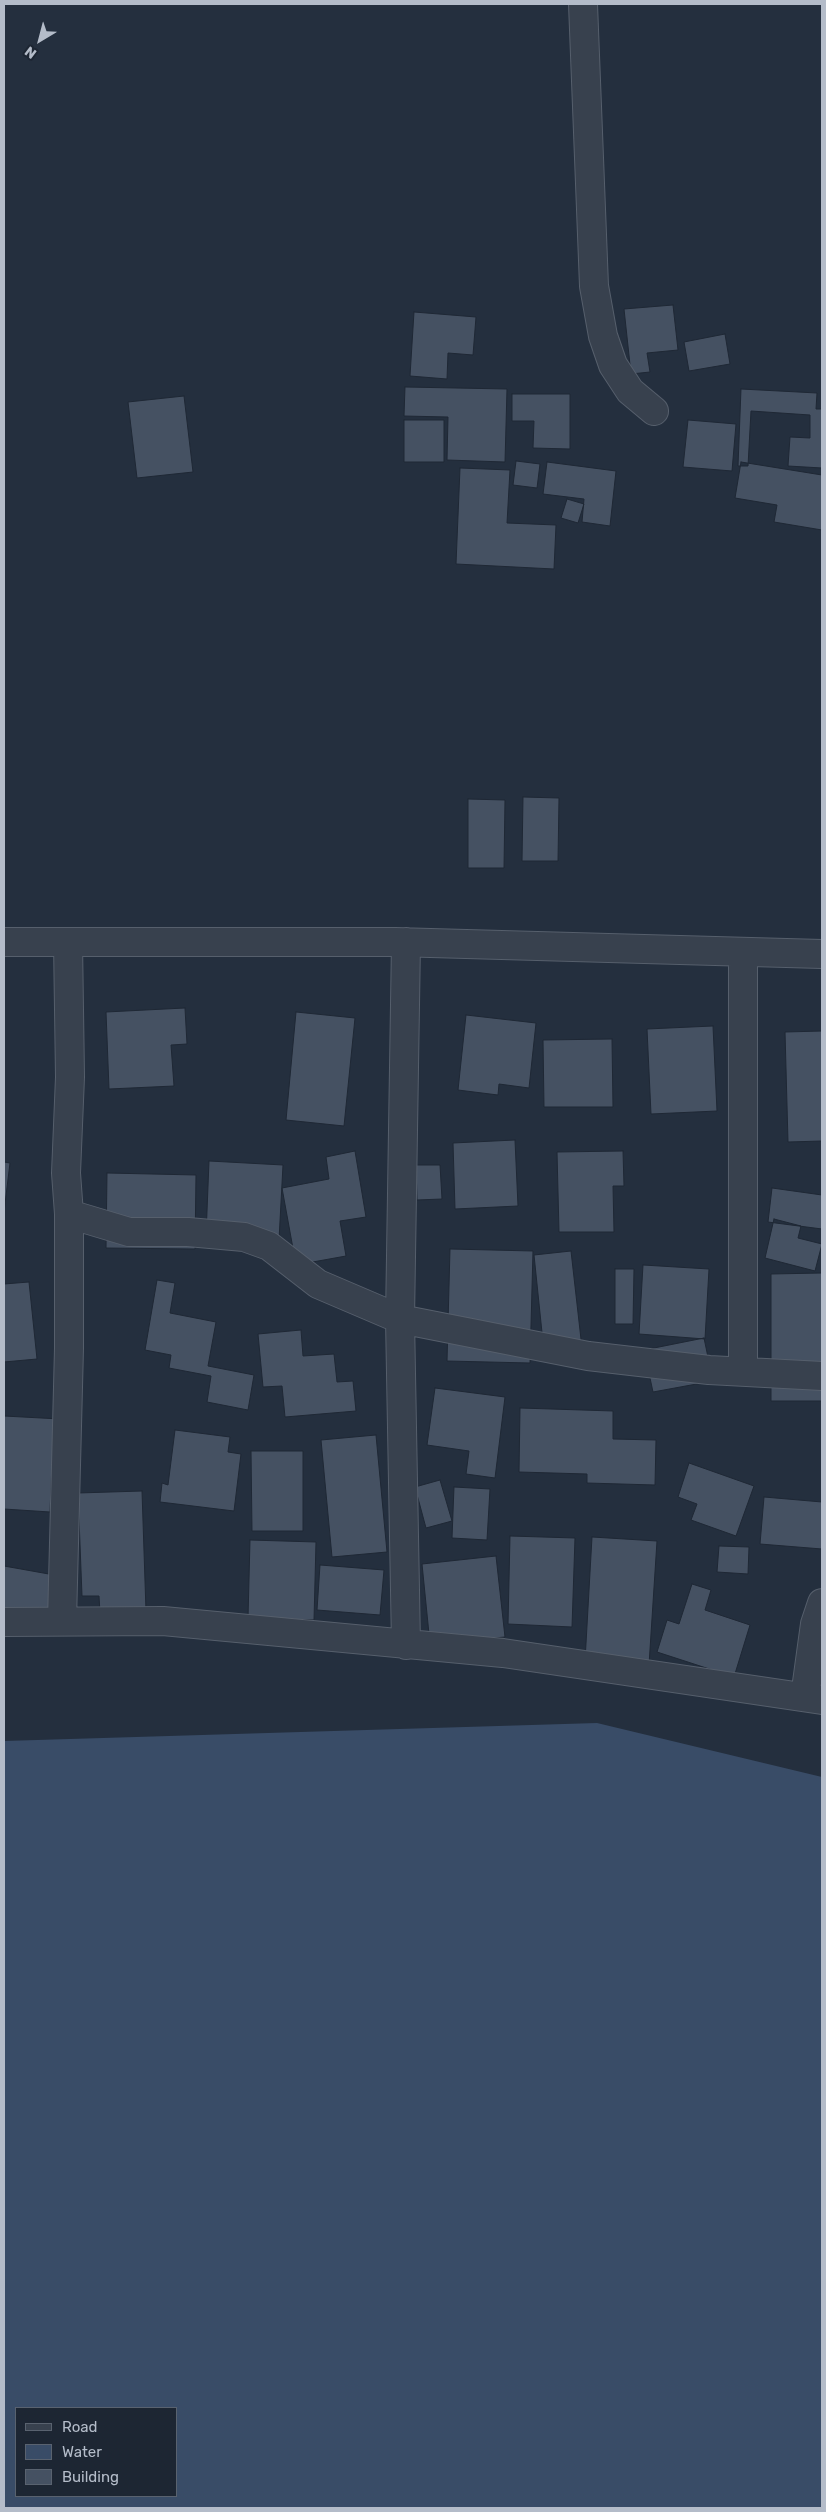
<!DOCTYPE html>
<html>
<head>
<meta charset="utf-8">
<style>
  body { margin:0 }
  #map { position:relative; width:826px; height:2512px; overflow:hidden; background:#242f3e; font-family:Rubik,sans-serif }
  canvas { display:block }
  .frame { position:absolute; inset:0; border:5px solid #b4bcc9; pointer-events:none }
  .legend { position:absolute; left:15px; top:2407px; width:162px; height:90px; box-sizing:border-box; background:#1d2633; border:1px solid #59626f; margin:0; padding:6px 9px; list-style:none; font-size:15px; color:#b4bcc9 }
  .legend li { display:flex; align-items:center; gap:10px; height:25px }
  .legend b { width:25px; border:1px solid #59626f }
  .north { position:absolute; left:15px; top:15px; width:50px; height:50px; -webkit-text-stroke:4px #1d2633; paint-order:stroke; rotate:217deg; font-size:14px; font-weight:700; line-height:20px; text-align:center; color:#b4bcc9 }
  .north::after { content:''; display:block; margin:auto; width:18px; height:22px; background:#b4bcc9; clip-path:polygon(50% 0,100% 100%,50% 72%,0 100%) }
</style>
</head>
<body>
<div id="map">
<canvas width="826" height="2512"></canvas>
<div class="frame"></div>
<ul class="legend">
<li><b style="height:6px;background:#38414e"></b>Road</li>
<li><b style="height:14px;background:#394c67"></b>Water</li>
<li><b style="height:14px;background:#455162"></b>Building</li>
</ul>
<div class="north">N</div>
</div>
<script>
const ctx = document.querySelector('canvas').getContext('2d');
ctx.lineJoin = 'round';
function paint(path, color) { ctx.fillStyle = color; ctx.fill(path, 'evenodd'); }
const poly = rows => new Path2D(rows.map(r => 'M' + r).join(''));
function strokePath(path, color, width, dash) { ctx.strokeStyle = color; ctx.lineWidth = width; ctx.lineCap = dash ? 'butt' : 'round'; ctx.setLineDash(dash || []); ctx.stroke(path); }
const water = poly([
  [597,1723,822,1777,822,2508,4,2508,4,1741],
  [16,2408,176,2408,176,2496,16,2496]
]);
const building = poly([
  [673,305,678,350,647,353,650,372,631,374,624,309,673,305],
  [414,312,476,317,473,355,448,353,447,379,410,376,414,312],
  [725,334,730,364,689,371,684,342,725,334],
  [405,387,507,389,505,462,447,460,448,417,404,416,405,387],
  [741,389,817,393,816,409,822,409,822,468,788,466,790,437,810,438,810,415,751,411,748,466,738,466,741,389],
  [512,394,570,394,570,449,533,448,534,421,512,421,512,394],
  [184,396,193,472,137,478,128,402,184,396],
  [404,420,444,420,444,462,404,462,404,420],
  [688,420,736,424,732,471,683,467,688,420],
  [516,461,540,464,537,488,513,485,516,461],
  [547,462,616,471,610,526,582,522,584,499,543,494,547,462],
  [741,462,822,475,822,530,774,522,777,505,735,498,741,462],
  [460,468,510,470,507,523,556,525,554,569,456,564,460,468],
  [567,499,584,504,578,523,561,518,567,499],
  [523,797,559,798,558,861,522,861,523,797],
  [468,799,505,800,504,868,468,868,468,799],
  [185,1008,187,1044,171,1045,174,1086,109,1089,106,1012,185,1008],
  [296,1012,355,1018,344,1126,286,1120,296,1012],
  [466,1015,536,1023,529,1088,499,1084,498,1095,458,1090,466,1015],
  [713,1026,717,1111,651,1114,647,1029,713,1026],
  [822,1031,822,1141,788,1142,785,1032,822,1031],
  [612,1039,613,1107,544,1107,543,1040,612,1039],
  [515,1140,518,1206,455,1209,453,1143,515,1140],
  [355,1151,366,1217,340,1221,346,1256,296,1265,282,1188,329,1179,326,1157,355,1151],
  [623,1151,624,1186,613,1186,614,1232,559,1232,557,1152,623,1151],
  [209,1161,283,1165,279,1240,206,1236,209,1161],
  [4,1162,10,1163,4,1212,4,1162],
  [416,1165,440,1165,442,1199,417,1200,416,1165],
  [107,1173,196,1175,195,1249,106,1248,107,1173],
  [772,1188,822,1195,822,1229,768,1222,772,1188],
  [774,1219,801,1226,798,1238,822,1244,815,1271,765,1258,774,1219],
  [450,1249,533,1251,530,1363,447,1361,450,1249],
  [571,1251,582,1348,544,1352,534,1255,571,1251],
  [643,1265,709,1269,705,1339,639,1334,643,1265],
  [615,1269,634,1269,633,1324,615,1324,615,1269],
  [822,1273,822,1401,771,1401,771,1274,822,1273],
  [157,1280,175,1283,170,1313,216,1322,208,1366,254,1375,248,1410,207,1402,211,1376,169,1368,171,1355,145,1350,157,1280],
  [29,1282,37,1359,4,1362,4,1284,29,1282],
  [301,1330,303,1356,334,1354,337,1382,353,1381,356,1411,285,1417,282,1386,263,1387,258,1334,301,1330],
  [704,1338,713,1381,653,1392,644,1350,704,1338],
  [435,1388,505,1397,495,1478,466,1474,469,1451,427,1445,435,1388],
  [520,1408,613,1411,613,1439,656,1440,655,1485,587,1483,587,1474,519,1472,520,1408],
  [4,1416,60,1419,59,1464,52,1463,50,1512,4,1509,4,1416],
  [175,1430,230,1437,228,1452,241,1454,234,1511,160,1502,162,1483,168,1485,175,1430],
  [376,1435,387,1552,332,1557,321,1440,376,1435],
  [251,1451,303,1451,303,1531,252,1531,251,1451],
  [689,1463,754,1486,736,1536,691,1520,697,1504,678,1497,689,1463],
  [440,1480,452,1521,426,1528,415,1487,440,1480],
  [454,1487,490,1489,487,1540,452,1538,454,1487],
  [142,1491,146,1611,100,1613,99,1596,82,1596,78,1493,142,1491],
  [764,1497,822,1502,822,1549,760,1544,764,1497],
  [510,1536,575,1538,572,1627,508,1624,510,1536],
  [592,1537,657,1541,649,1665,585,1661,592,1537],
  [250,1540,316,1542,314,1620,248,1618,250,1540],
  [719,1546,749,1547,748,1574,717,1572,719,1546],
  [496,1556,505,1637,430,1644,422,1564,496,1556],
  [320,1565,384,1570,380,1615,317,1610,320,1565],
  [4,1566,60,1576,52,1620,4,1612,4,1566],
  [692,1584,711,1590,705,1610,750,1625,734,1677,657,1652,667,1620,679,1624,692,1584]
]);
const minor = poly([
  [583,4,594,286,603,336,613,365,630,391,654,411],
  [4,942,395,942,822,954],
  [68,942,70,1077,66,1173,69,1214,129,1232,188,1232,244,1237,269,1246,318,1284,400,1319,588,1356,709,1370,822,1376],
  [406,942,400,1319,406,1645],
  [743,1371,743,953],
  [62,1621,69,1348,69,1214],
  [4,1622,163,1621,503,1653,822,1700],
  [805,1697,815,1624,822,1603]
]);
paint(water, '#394c67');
paint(building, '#455162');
strokePath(building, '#1f2835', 1);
strokePath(minor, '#565f6c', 30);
strokePath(minor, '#38414e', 28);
</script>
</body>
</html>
